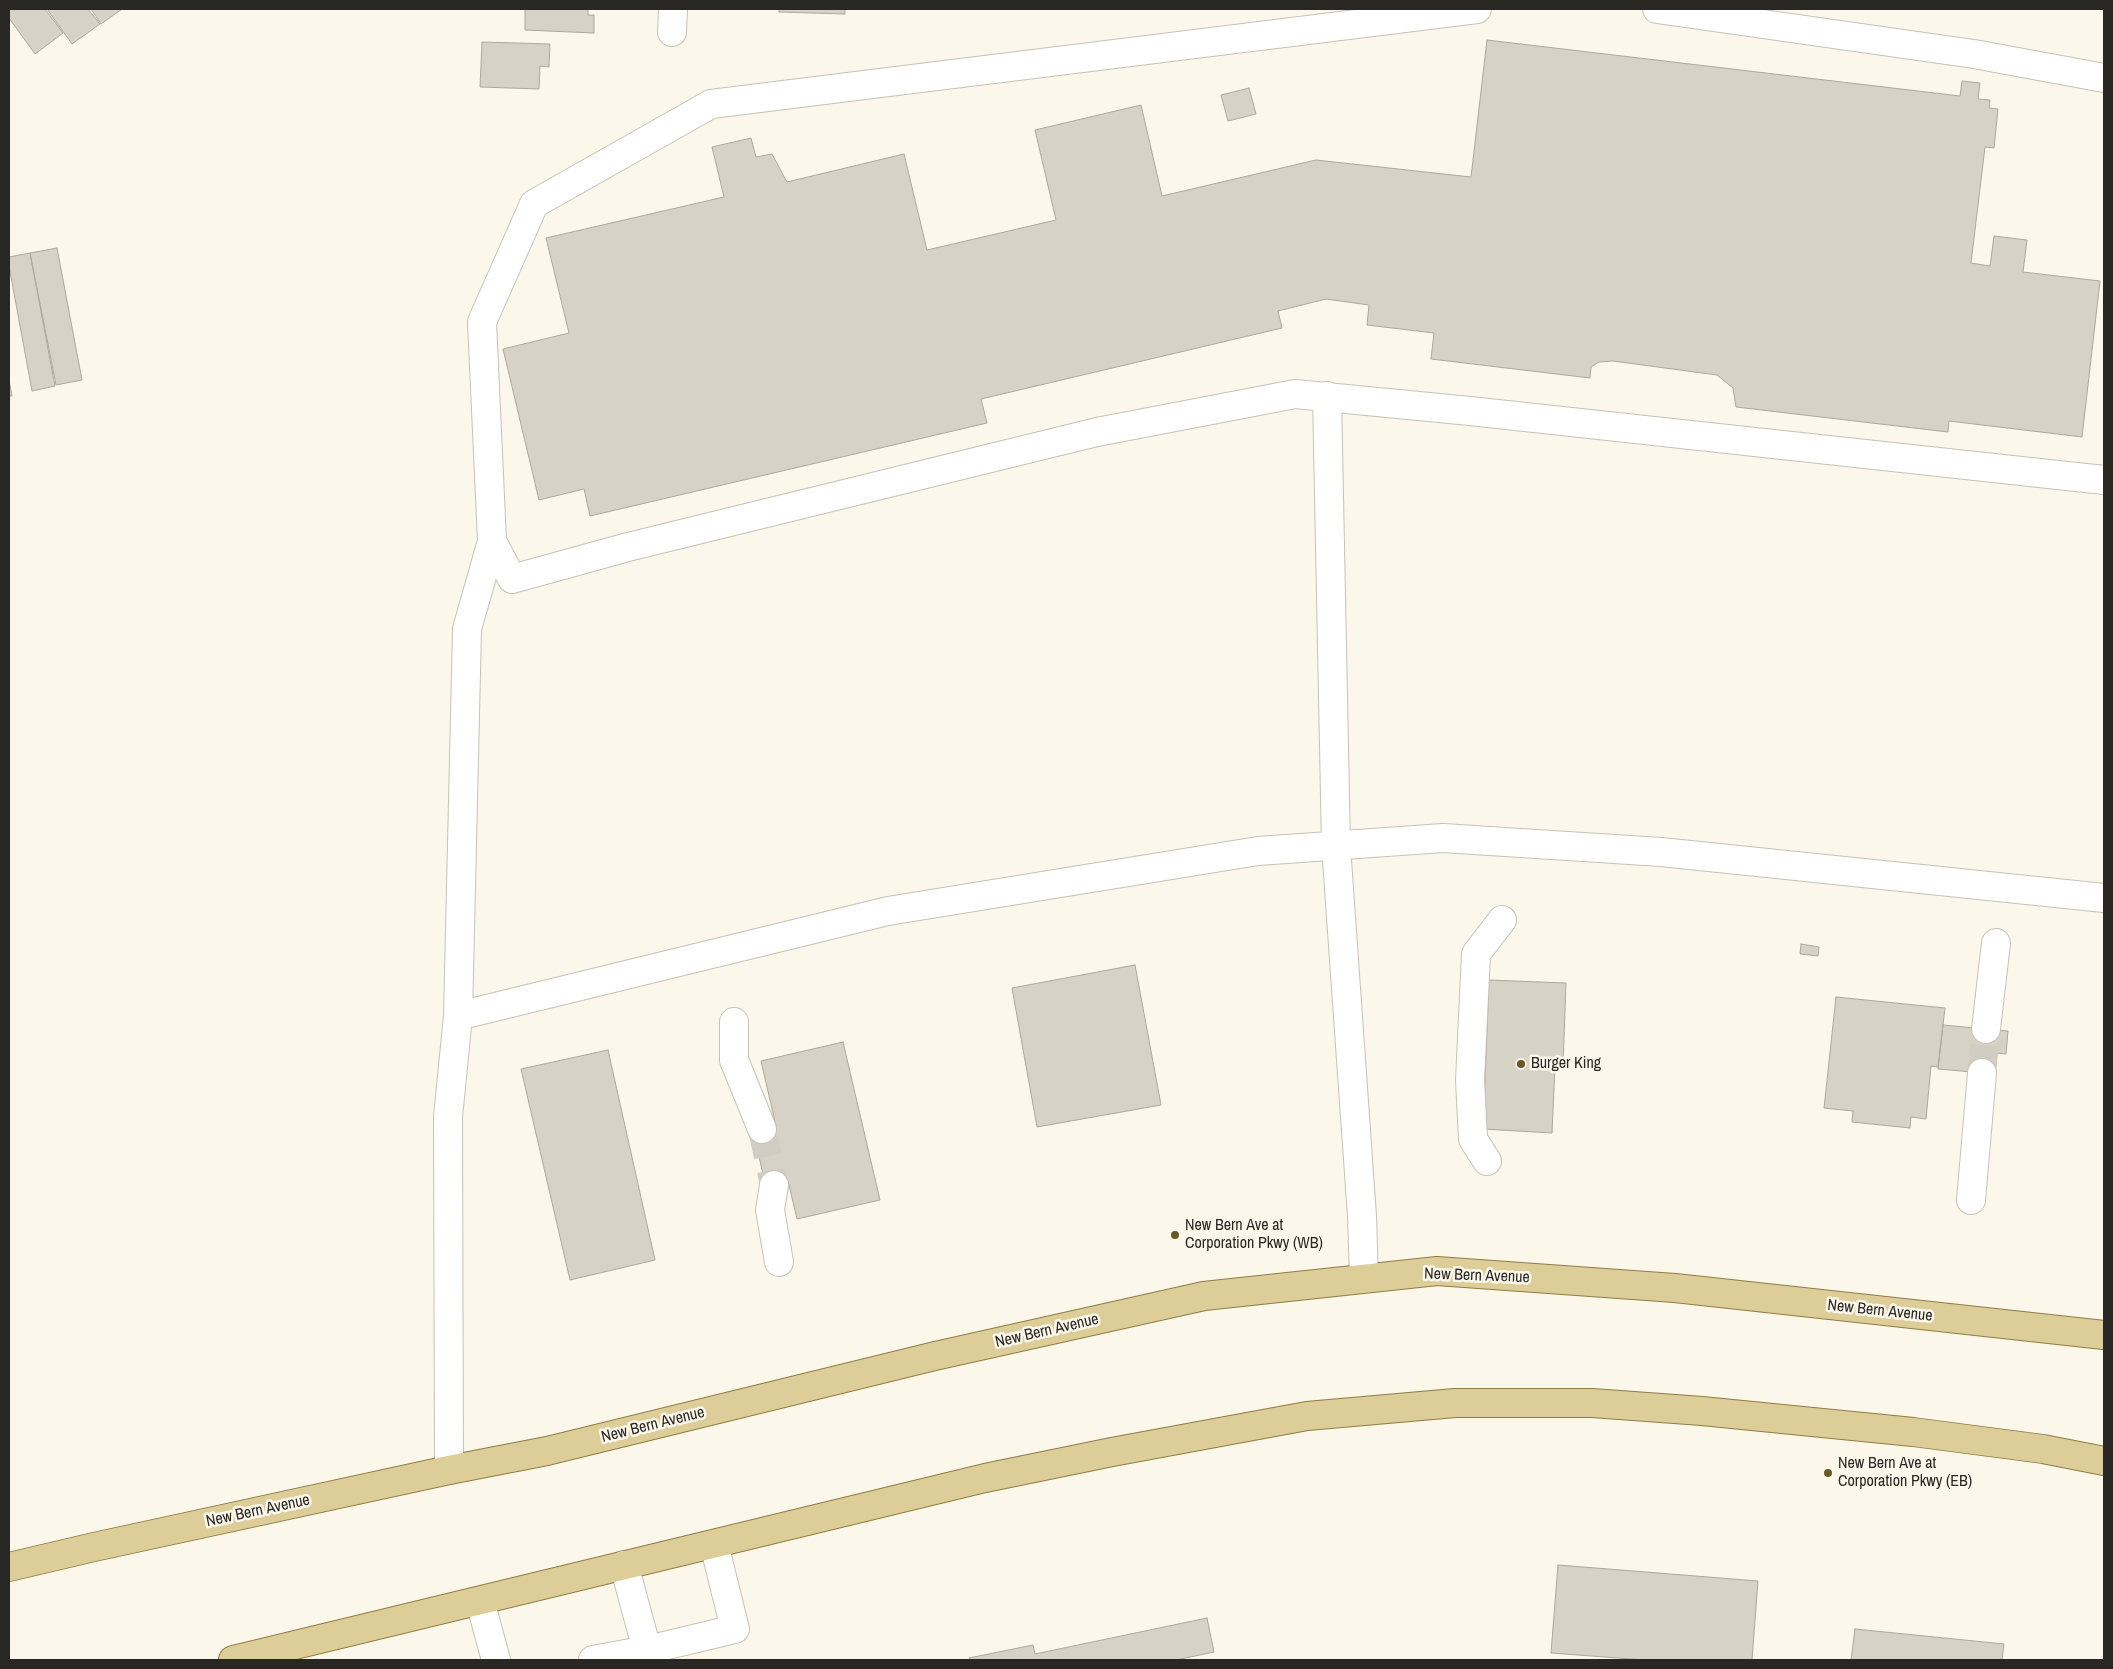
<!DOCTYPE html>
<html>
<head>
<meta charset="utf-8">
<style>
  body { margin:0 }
  #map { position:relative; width:2113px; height:1669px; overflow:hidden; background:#fbf7ea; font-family:"Archivo Narrow",sans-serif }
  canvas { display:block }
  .frame { position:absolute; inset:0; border:10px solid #292723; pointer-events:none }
</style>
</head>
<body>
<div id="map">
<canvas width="2113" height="1669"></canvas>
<div class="frame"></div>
</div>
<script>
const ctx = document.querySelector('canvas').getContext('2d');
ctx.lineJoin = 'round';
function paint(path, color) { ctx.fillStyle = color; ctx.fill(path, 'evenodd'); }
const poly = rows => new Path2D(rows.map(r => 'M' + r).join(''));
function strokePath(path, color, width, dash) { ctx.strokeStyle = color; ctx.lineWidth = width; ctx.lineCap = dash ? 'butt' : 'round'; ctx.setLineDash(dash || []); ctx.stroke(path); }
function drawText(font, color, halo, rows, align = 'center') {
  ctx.font = font + ' "Archivo Narrow",sans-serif'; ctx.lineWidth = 5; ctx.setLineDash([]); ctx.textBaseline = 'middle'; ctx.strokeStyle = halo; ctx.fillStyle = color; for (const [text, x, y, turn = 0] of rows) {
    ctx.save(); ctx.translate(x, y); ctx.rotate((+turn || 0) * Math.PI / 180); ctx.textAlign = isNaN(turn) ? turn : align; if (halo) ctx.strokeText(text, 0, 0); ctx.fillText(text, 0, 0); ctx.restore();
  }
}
const building = poly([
  [9,9,45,9,63,33,35,54,9,18,9,9],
  [47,9,88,9,100,24,72,44,47,9],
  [91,9,122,9,101,24,91,9],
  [525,9,588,9,588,15,594,15,594,33,525,30,525,9],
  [779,9,845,9,845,14,779,12,779,9],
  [1487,40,1960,96,1962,81,1980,83,1978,99,1990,100,1989,108,1998,109,1994,148,1985,147,1971,263,1990,266,1994,236,2027,240,2023,272,2100,281,2082,437,1949,421,1948,432,1736,407,1733,388,1717,375,1613,361,1599,362,1591,367,1590,378,1431,359,1434,333,1367,325,1369,305,1326,299,1278,311,1282,328,981,399,987,423,590,516,584,489,539,500,503,349,569,333,546,238,724,197,712,147,751,138,756,157,772,154,787,182,904,154,927,250,1056,220,1035,130,1141,105,1162,196,1316,160,1471,177,1487,40],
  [482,42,550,44,549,67,540,66,539,89,480,87,482,42],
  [1249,88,1256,114,1228,121,1221,95,1249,88],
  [57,248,82,380,56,385,30,253,57,248],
  [30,253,55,386,32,391,9,266,9,257,30,253],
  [9,380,12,396,9,396,9,380],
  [1801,944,1819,947,1818,956,1800,954,1801,944],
  [1135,965,1161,1105,1037,1127,1012,988,1135,965],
  [1489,980,1566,983,1563,1066,1555,1066,1552,1133,1483,1129,1489,980],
  [1836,997,1945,1008,1938,1067,1931,1066,1926,1119,1911,1117,1910,1128,1852,1122,1853,1111,1824,1108,1836,997],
  [1943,1025,2008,1031,2006,1054,1997,1053,1995,1074,1938,1069,1943,1025],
  [843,1042,880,1200,797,1219,788,1181,766,1187,753,1131,776,1126,761,1061,843,1042],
  [608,1050,655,1260,570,1280,521,1069,608,1050],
  [1558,1565,1758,1581,1752,1660,1645,1660,1551,1653,1558,1565],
  [1207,1618,1214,1652,1176,1660,970,1660,969,1658,1033,1645,1035,1654,1207,1618],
  [1855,1629,2004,1644,2002,1660,1851,1660,1855,1629]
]);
const minorTunnel = poly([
  [1982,1073,1986,1029],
  [762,1129,774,1185]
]);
const minor = poly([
  [1477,9,711,104,534,204,482,322,492,541,512,579,628,547,1097,432,1295,394,1470,411,2104,480],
  [1657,9,1974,54,2104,78],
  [672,32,673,9],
  [1327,396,1336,846,1362,1216,1364,1278],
  [458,1016,467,629,492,541],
  [734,1022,734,1060,762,1129],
  [1986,1029,1996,943],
  [1487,1161,1473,1139,1470,1080,1476,954,1502,920],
  [774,1185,770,1210,779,1262],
  [1971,1200,1982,1073],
  [449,1470,448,1117,458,1016,888,911,1258,851,1443,838,1661,852,2104,898],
  [624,1565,647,1650],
  [480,1601,496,1660],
  [593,1660,647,1650,735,1629,714,1544]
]);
const major = poly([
  [9,1567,94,1547,449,1470,547,1451,935,1356,1204,1296,1437,1271,1675,1288,2104,1335],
  [233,1660,985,1478,1112,1452,1307,1416,1455,1403,1592,1403,1702,1411,1913,1432,2043,1449,2104,1461]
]);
const markers = [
  [1521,1064,5,"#675825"],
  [1175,1235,5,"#675825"],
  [1828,1473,5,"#675825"]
];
const poiNames = [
  ["Burger King",1531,1064],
  ["New Bern Ave at",1185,1226],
  ["Corporation Pkwy (WB)",1185,1244],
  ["New Bern Ave at",1838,1464],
  ["Corporation Pkwy (EB)",1838,1482]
];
const streetNames = [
  ["New Bern Avenue",1477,1276,2],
  ["New Bern Avenue",1880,1311,6],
  ["New Bern Avenue",1047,1331,-13],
  ["New Bern Avenue",653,1425,-14],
  ["New Bern Avenue",258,1511,-12]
];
paint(building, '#d6d2c6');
strokePath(building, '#aca89c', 1);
strokePath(minorTunnel, '#d1cdc2', 28, [28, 14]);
strokePath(minor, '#c6c2b6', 30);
strokePath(major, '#907d42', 30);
strokePath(minor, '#fff', 28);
strokePath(major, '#ddcd98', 28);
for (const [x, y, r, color] of markers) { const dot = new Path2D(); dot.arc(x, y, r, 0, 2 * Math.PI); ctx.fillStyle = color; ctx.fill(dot); strokePath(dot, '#fbf7ea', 2); }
drawText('16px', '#292723', '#fbf7ea', poiNames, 'left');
drawText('16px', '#292723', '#fbf7ea', streetNames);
</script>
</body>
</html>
